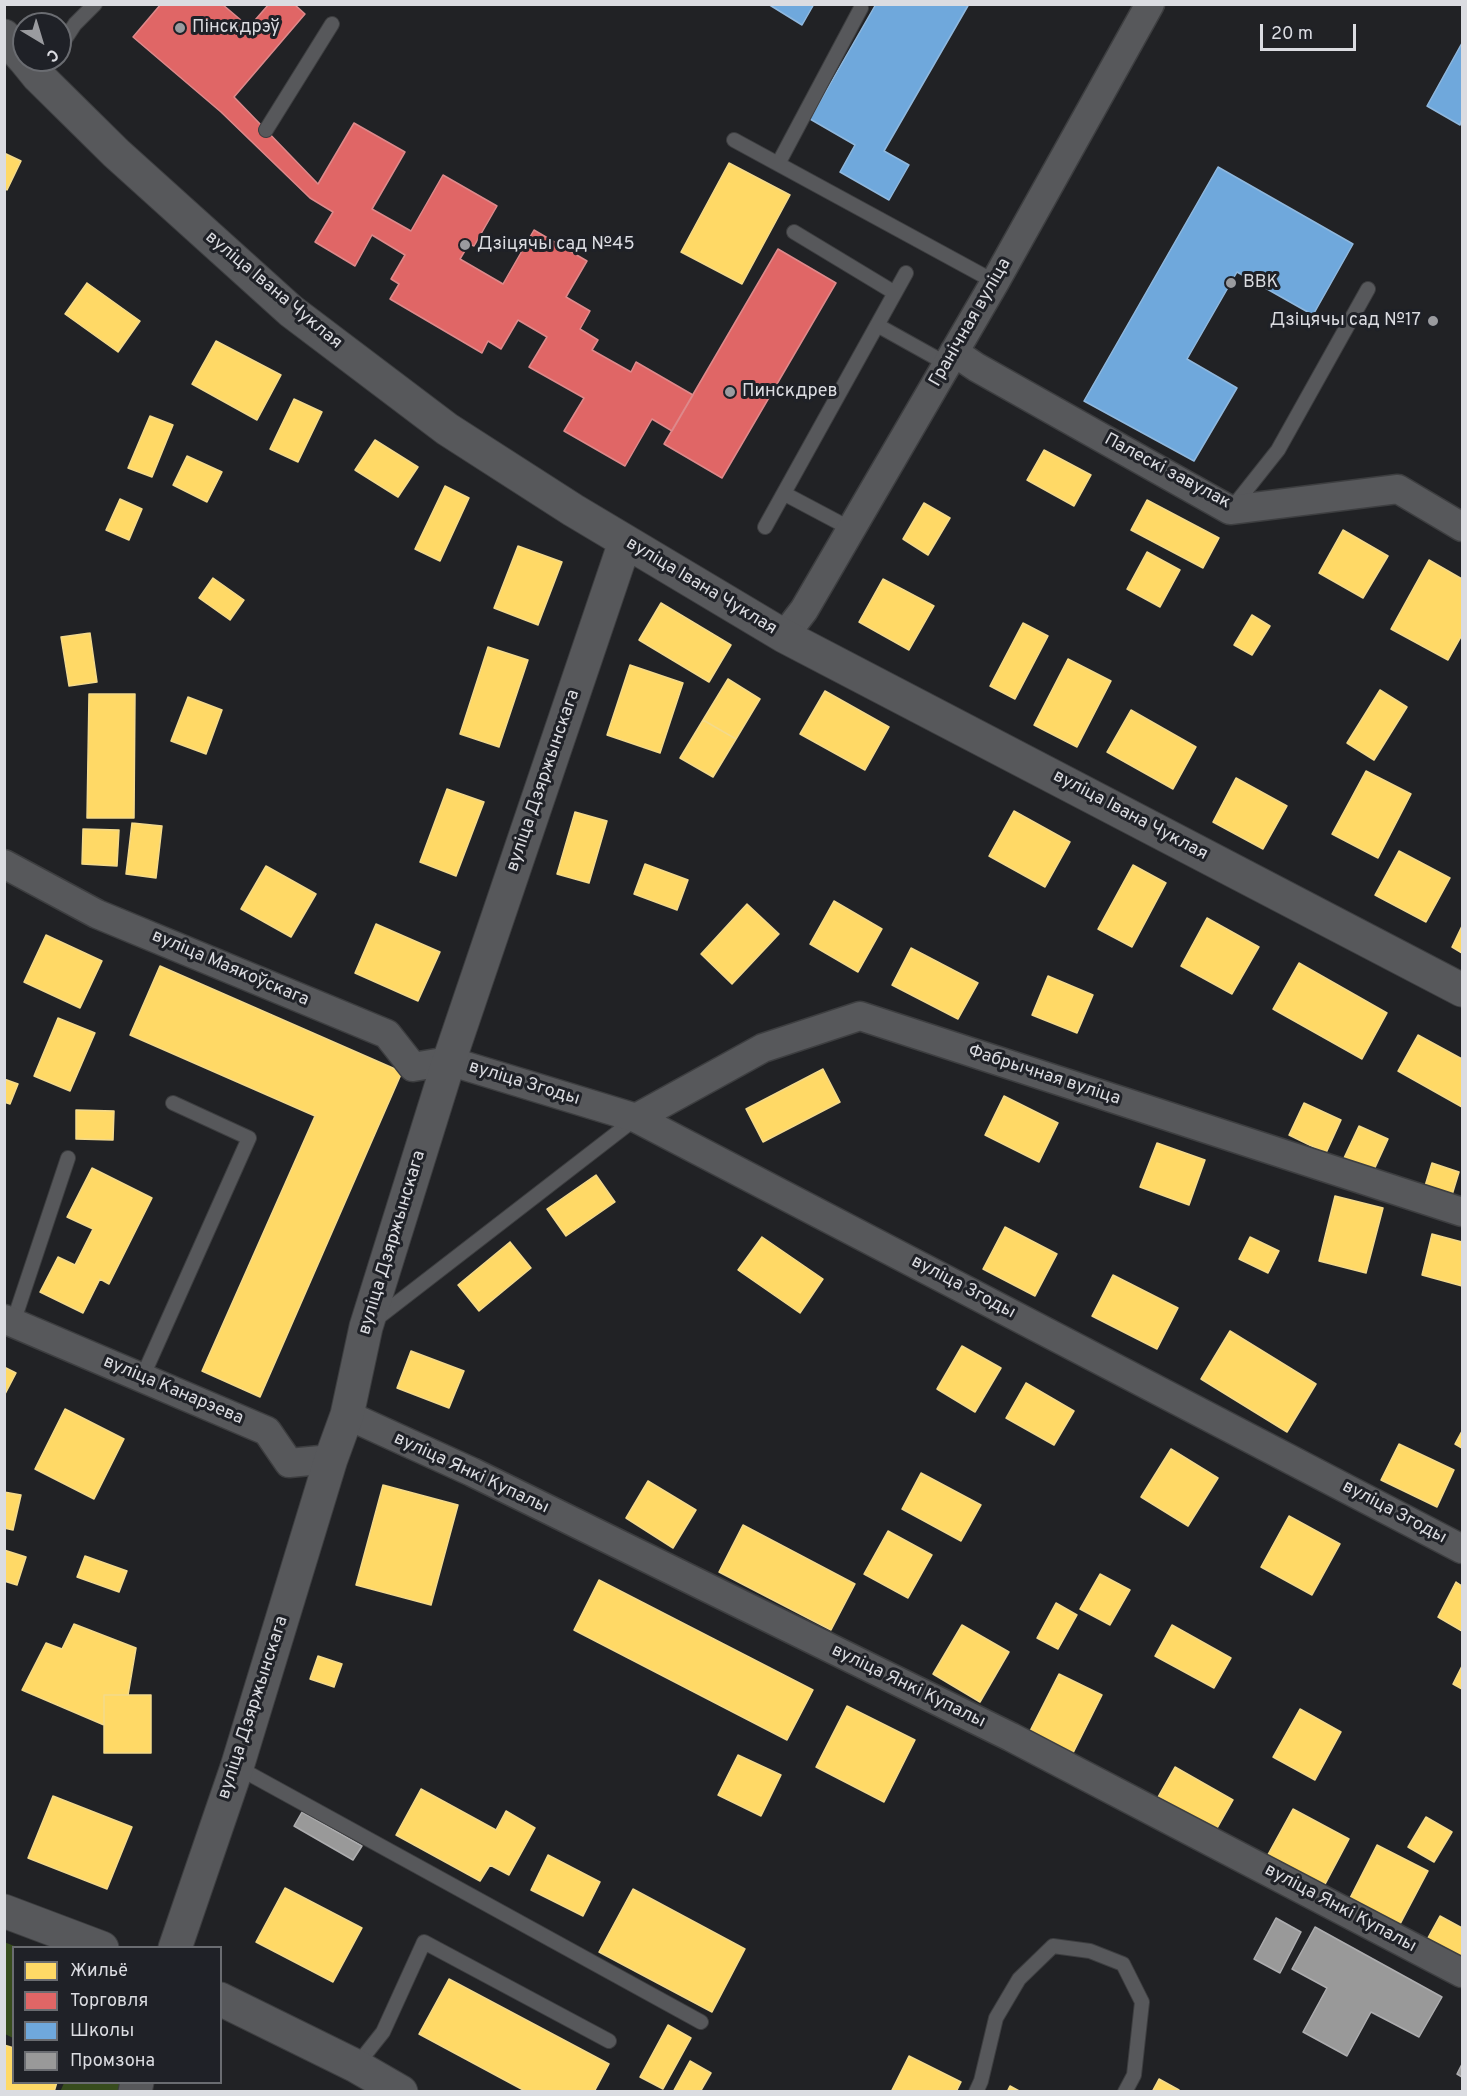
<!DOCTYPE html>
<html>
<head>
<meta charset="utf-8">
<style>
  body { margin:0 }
  #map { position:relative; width:1467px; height:2096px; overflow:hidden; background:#212225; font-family:Overpass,sans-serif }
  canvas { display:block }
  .frame { position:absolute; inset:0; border:6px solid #dbdce1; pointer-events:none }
  .legend { position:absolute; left:12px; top:1946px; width:210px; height:138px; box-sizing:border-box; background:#1f2127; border:2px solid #6a6c71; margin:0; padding:8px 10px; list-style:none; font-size:18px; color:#dbdce1 }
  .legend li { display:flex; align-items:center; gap:12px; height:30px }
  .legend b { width:30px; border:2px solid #6a6c71 }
  .north { position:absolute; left:12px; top:12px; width:60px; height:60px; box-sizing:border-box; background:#1f2127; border:2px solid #6a6c71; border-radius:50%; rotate:142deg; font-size:16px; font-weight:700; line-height:24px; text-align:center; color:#dbdce1 }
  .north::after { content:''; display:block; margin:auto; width:21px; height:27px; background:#9a9b9f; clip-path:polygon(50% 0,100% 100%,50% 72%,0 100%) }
  .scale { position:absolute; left:1260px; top:24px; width:96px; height:27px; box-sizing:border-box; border:3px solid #dbdce1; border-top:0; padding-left:8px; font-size:18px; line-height:21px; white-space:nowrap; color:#dbdce1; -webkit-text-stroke:4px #1f2127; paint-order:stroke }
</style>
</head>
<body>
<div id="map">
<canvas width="1467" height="2096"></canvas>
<div class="frame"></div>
<ul class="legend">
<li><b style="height:16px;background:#ffd966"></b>Жильё</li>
<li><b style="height:16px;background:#e06666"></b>Торговля</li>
<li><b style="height:16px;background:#6fa8dc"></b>Школы</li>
<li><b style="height:16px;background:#999"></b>Промзона</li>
</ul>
<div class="north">С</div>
<div class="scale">20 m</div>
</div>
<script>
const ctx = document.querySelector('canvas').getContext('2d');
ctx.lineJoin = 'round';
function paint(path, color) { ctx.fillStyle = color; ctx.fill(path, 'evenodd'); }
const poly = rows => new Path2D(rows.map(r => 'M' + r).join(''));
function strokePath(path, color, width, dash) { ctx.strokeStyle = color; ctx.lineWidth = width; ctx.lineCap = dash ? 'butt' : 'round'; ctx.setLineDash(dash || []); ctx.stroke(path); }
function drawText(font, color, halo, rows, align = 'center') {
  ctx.font = font + ' Overpass,sans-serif'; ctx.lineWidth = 6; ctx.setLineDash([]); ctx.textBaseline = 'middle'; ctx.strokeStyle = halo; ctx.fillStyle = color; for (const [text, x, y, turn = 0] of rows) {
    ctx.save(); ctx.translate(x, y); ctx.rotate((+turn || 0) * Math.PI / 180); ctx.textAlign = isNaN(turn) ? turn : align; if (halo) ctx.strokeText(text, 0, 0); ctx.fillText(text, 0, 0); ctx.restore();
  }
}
const forest = poly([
  [4,1942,17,1947,14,1948,13,2038,5,2034],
  [64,2083,123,2083,121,2091,60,2092]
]);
const homes = poly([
  [4,153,21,161,7,190,4,188,4,153],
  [729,163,790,195,742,284,681,252,729,163],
  [87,283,140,321,118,352,65,314,87,283],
  [216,341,281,375,257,420,192,384,216,341],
  [294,399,322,412,298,462,270,449,294,399],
  [150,416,173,425,152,477,128,468,150,416],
  [375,440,418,467,398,497,355,470,375,440],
  [1044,450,1091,475,1074,506,1027,480,1044,450],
  [187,456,222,472,207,502,173,485,187,456],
  [445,486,469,498,440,561,415,549,445,486],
  [120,499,142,509,129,540,106,530,120,499],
  [1147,500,1219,538,1203,568,1131,530,1147,500],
  [924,503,950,518,928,555,903,539,924,503],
  [1343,530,1388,556,1363,598,1319,573,1343,530],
  [518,546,562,562,538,625,494,608,518,546],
  [1147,552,1180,570,1160,607,1127,589,1147,552],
  [1429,560,1462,579,1462,635,1448,660,1391,629,1429,560],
  [213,578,244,600,230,620,199,598,213,578],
  [883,579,934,606,909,650,859,622,883,579],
  [661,603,731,645,709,682,639,640,661,603],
  [1252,615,1270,626,1252,655,1234,645,1252,615],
  [1023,623,1048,636,1015,699,990,686,1023,623],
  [90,633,97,682,69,686,61,637,90,633],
  [488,647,528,660,499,747,460,734,488,647],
  [1068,659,1111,681,1077,747,1034,725,1068,659],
  [630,665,683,683,660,753,607,735,630,665],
  [728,679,760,699,736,739,703,720,728,679],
  [1380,690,1407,707,1374,760,1347,743,1380,690],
  [825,691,889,727,865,770,800,734,825,691],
  [89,694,135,694,134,818,87,818,89,694],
  [188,697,222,710,206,754,171,741,188,697],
  [1131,710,1196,747,1173,789,1107,752,1131,710],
  [703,720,736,739,713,777,680,758,703,720],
  [1366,771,1411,794,1378,858,1332,834,1366,771],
  [1236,778,1287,806,1263,849,1213,822,1236,778],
  [447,789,484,802,456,876,420,862,447,789],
  [1014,811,1070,842,1045,887,989,856,1014,811],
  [575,812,607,821,589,883,557,874,575,812],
  [132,823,162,826,156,878,126,874,132,823],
  [83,829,119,830,117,866,82,864,83,829],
  [1399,851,1450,878,1426,922,1375,895,1399,851],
  [645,864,688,880,677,910,634,894,645,864],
  [1133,865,1166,883,1132,947,1098,929,1133,865],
  [266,866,316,894,291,937,241,909,266,866],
  [834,901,882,929,858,972,810,944,834,901],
  [747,904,779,934,732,984,701,954,747,904],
  [1207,918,1259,947,1232,994,1181,966,1207,918],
  [376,924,440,952,418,1001,355,973,376,924],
  [1462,926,1462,953,1452,947,1462,926],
  [46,935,102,961,80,1008,24,982,46,935],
  [911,948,978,983,958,1019,892,985,911,948],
  [1299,963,1387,1013,1362,1059,1273,1009,1299,963],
  [160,966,402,1072,260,1397,202,1371,315,1116,130,1035,160,966],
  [1048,976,1093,995,1077,1033,1032,1015,1048,976],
  [58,1018,95,1033,70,1091,34,1076,58,1018],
  [1418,1035,1462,1059,1462,1107,1398,1071,1418,1035],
  [823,1069,840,1102,763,1142,746,1109,823,1069],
  [4,1079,18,1084,10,1104,4,1102,4,1079],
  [1004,1096,1058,1123,1039,1162,985,1135,1004,1096],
  [1304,1103,1341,1120,1326,1153,1289,1135,1304,1103],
  [76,1110,114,1111,113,1140,76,1139,76,1110],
  [1359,1126,1388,1139,1373,1172,1344,1158,1359,1126],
  [1157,1143,1205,1160,1189,1205,1140,1187,1157,1143],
  [1432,1163,1459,1172,1452,1195,1425,1186,1432,1163],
  [92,1168,152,1198,109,1284,100,1279,83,1313,40,1292,58,1257,75,1265,93,1229,67,1217,92,1168],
  [596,1175,615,1202,566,1236,547,1209,596,1175],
  [1335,1196,1383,1208,1366,1273,1319,1261,1335,1196],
  [1005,1227,1057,1254,1035,1296,983,1269,1005,1227],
  [1432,1234,1462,1242,1462,1286,1422,1275,1432,1234],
  [762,1237,823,1279,800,1313,738,1270,762,1237],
  [1250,1237,1279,1251,1268,1273,1239,1259,1250,1237],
  [510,1242,531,1268,479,1311,458,1285,510,1242],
  [1113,1275,1178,1308,1157,1349,1092,1316,1113,1275],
  [1230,1331,1316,1384,1287,1432,1201,1379,1230,1331],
  [962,1346,1001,1368,975,1412,937,1389,962,1346],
  [411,1351,464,1371,449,1408,397,1388,411,1351],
  [4,1367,16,1373,4,1396,4,1367],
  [1026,1383,1074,1411,1054,1445,1006,1418,1026,1383],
  [65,1409,124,1439,94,1499,35,1469,65,1409],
  [1462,1431,1462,1448,1455,1444,1462,1431],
  [1399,1444,1454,1470,1437,1507,1381,1480,1399,1444],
  [1171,1449,1218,1478,1188,1526,1141,1497,1171,1449],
  [921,1473,981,1505,961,1541,902,1509,921,1473],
  [648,1481,696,1510,673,1548,626,1518,648,1481],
  [383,1485,458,1505,431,1605,356,1585,383,1485],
  [4,1492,21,1495,13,1530,4,1528,4,1492],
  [1289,1516,1340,1544,1312,1595,1261,1567,1289,1516],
  [743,1525,855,1584,831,1630,719,1572,743,1525],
  [888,1531,932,1555,908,1598,864,1574,888,1531],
  [4,1550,26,1557,17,1585,4,1581,4,1550],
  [85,1556,127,1571,119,1592,77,1577,85,1556],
  [1100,1574,1130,1590,1110,1625,1080,1609,1100,1574],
  [599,1580,813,1690,787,1740,574,1630,599,1580],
  [1456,1582,1462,1586,1462,1631,1438,1617,1456,1582],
  [1056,1603,1077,1615,1058,1649,1037,1638,1056,1603],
  [74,1624,136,1648,128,1695,104,1695,104,1725,22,1690,46,1643,62,1649,74,1624],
  [962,1625,1009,1652,980,1702,933,1674,962,1625],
  [1172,1625,1231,1658,1214,1688,1155,1656,1172,1625],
  [318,1656,342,1664,334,1687,310,1679,318,1656],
  [1462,1666,1462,1689,1453,1684,1462,1666],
  [1059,1674,1102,1695,1073,1753,1030,1731,1059,1674],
  [104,1695,151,1695,151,1753,104,1753,104,1695],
  [847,1706,915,1740,884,1802,816,1767,847,1706],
  [1300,1709,1341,1732,1315,1780,1273,1757,1300,1709],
  [738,1755,781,1775,761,1816,718,1795,738,1755],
  [1175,1767,1233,1800,1216,1830,1158,1797,1175,1767],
  [421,1789,496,1830,506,1811,535,1828,509,1875,490,1865,480,1881,396,1835,421,1789],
  [53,1796,132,1827,107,1889,28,1858,53,1796],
  [1293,1809,1349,1839,1322,1890,1265,1860,1293,1809],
  [1426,1817,1452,1832,1434,1862,1408,1847,1426,1817],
  [1377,1845,1428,1871,1398,1928,1348,1902,1377,1845],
  [548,1855,600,1882,583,1916,531,1890,548,1855],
  [285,1888,362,1928,333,1982,256,1942,285,1888],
  [633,1889,745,1949,712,2012,599,1952,633,1889],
  [1440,1916,1462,1928,1462,1965,1424,1945,1440,1916],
  [449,1979,609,2064,594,2092,527,2092,419,2034,449,1979],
  [668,2025,691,2038,663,2089,640,2077,668,2025],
  [4,2045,14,2048,14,2082,57,2082,54,2092,4,2092,4,2045],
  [909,2056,961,2082,956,2092,891,2092,909,2056],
  [690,2061,711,2073,700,2092,673,2092,690,2061],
  [1159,2079,1179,2090,1178,2092,1152,2092,1159,2079],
  [1010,2086,1021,2092,1007,2092,1010,2086]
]);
const shops = poly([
  [161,4,222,4,249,27,269,4,294,4,305,14,234,97,318,184,354,123,405,152,372,209,411,231,443,175,497,206,474,246,469,244,460,259,503,284,534,230,587,261,566,297,590,311,580,329,598,340,592,350,631,372,636,362,693,395,672,431,652,419,625,466,564,431,584,398,529,367,547,337,518,320,501,349,488,341,482,353,390,299,399,284,391,279,405,255,372,235,355,266,315,242,333,212,310,198,221,112,133,37,161,4],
  [778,249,836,283,722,478,664,444,778,249]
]);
const schools = poly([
  [768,4,814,4,802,25,768,4],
  [876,4,969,4,884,151,909,165,889,200,840,172,855,145,810,119,876,4],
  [1462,43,1462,119,1460,125,1427,106,1462,43],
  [1218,167,1353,244,1313,315,1237,272,1187,359,1237,388,1194,461,1084,401,1218,167]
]);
const industry = poly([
  [302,1812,362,1846,353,1860,294,1826,302,1812],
  [1276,1918,1301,1932,1280,1973,1254,1959,1276,1918],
  [1315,1927,1442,1997,1419,2037,1371,2012,1347,2056,1303,2032,1327,1988,1292,1969,1315,1927],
  [1462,2064,1462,2077,1457,2074,1462,2064]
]);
const lane = poly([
  [60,47,75,24,95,4],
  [266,130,332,24],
  [734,140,995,282],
  [778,164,861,8],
  [794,232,895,293],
  [877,325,947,364],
  [785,494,851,529],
  [1232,508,1278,450,1368,289],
  [765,527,906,273],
  [375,1320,635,1119],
  [13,1323,68,1158],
  [142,1378,249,1138,173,1103],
  [237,1767,701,2022],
  [356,2066,383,2032,424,1942,609,2041],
  [976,2092,981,2081,996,2018,1019,1979,1053,1946,1090,1951,1123,1964,1142,2002,1134,2075,1125,2092]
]);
const street = poly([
  [954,352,976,367,1230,510,1398,489,1462,527],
  [784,636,804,610,995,282,1150,4],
  [4,864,97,914,387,1034,413,1067,449,1061,636,1118,1462,1549],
  [636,1118,763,1048,860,1016,1462,1212],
  [4,1319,267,1431,289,1463,331,1459],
  [347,1415,472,1472,1011,1737,1462,1973]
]);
const secondary = poly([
  [4,36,24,59],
  [25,60,38,76,116,153,291,311,447,429,573,510,784,636,1462,990],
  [4,1911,102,1948],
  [175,1948,237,1767,331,1459,347,1415,366,1327,449,1061,625,542],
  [220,1999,356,2066,401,2092],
  [135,2092,137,2082]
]);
const markers = [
  [180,28,6,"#9a9b9f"],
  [465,245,6,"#9a9b9f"],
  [1231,283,6,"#9a9b9f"],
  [1433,321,6,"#9a9b9f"],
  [730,392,6,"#9a9b9f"]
];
const poiNames = [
  ["Пінскдрэў",192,28],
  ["Дзіцячы сад №45",477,245],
  ["ВВК",1243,283],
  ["Дзіцячы сад №17",1421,321,"right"],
  ["Пинскдрев",742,392]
];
const streetNames = [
  ["вуліца Івана Чуклая",273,291,40],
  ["Гранічная вуліца",971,323,-60],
  ["Палескі завулак",1167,472,28],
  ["вуліца Івана Чуклая",701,587,31],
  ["вуліца Дзяржынскага",544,781,-71],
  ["вуліца Івана Чуклая",1130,816,28],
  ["вуліца Маякоўскага",230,969,23],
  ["Фабрычная вуліца",1044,1076,18],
  ["вуліца Згоды",524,1084,17],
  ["вуліца Дзяржынскага",393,1243,-73],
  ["вуліца Згоды",963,1288,28],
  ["вуліца Канарэева",173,1391,23],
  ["вуліца Янкі Купалы",471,1474,25],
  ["вуліца Згоды",1394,1513,28],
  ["вуліца Янкі Купалы",908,1687,26],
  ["вуліца Дзяржынскага",254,1708,-72],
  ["вуліца Янкі Купалы",1340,1909,28]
];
paint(forest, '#374c1d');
paint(homes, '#ffd966');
strokePath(homes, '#f4da8b', 1.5);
paint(shops, '#e06666');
strokePath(shops, '#de898b', 1.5);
paint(schools, '#6fa8dc');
strokePath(schools, '#8fb8de', 1.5);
paint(industry, '#999');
strokePath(industry, '#adadaf', 1.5);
strokePath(lane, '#3d3e40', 16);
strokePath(street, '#3d3e40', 31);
strokePath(secondary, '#3d3e40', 35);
strokePath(lane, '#57585b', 14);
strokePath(street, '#57585b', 28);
strokePath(secondary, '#57585b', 33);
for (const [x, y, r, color] of markers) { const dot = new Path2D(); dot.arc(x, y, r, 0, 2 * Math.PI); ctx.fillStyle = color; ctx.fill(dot); strokePath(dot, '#1f2127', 2); }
drawText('18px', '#dbdce1', '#1f2127', poiNames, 'left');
drawText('18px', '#dbdce1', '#1f2127', streetNames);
</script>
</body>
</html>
